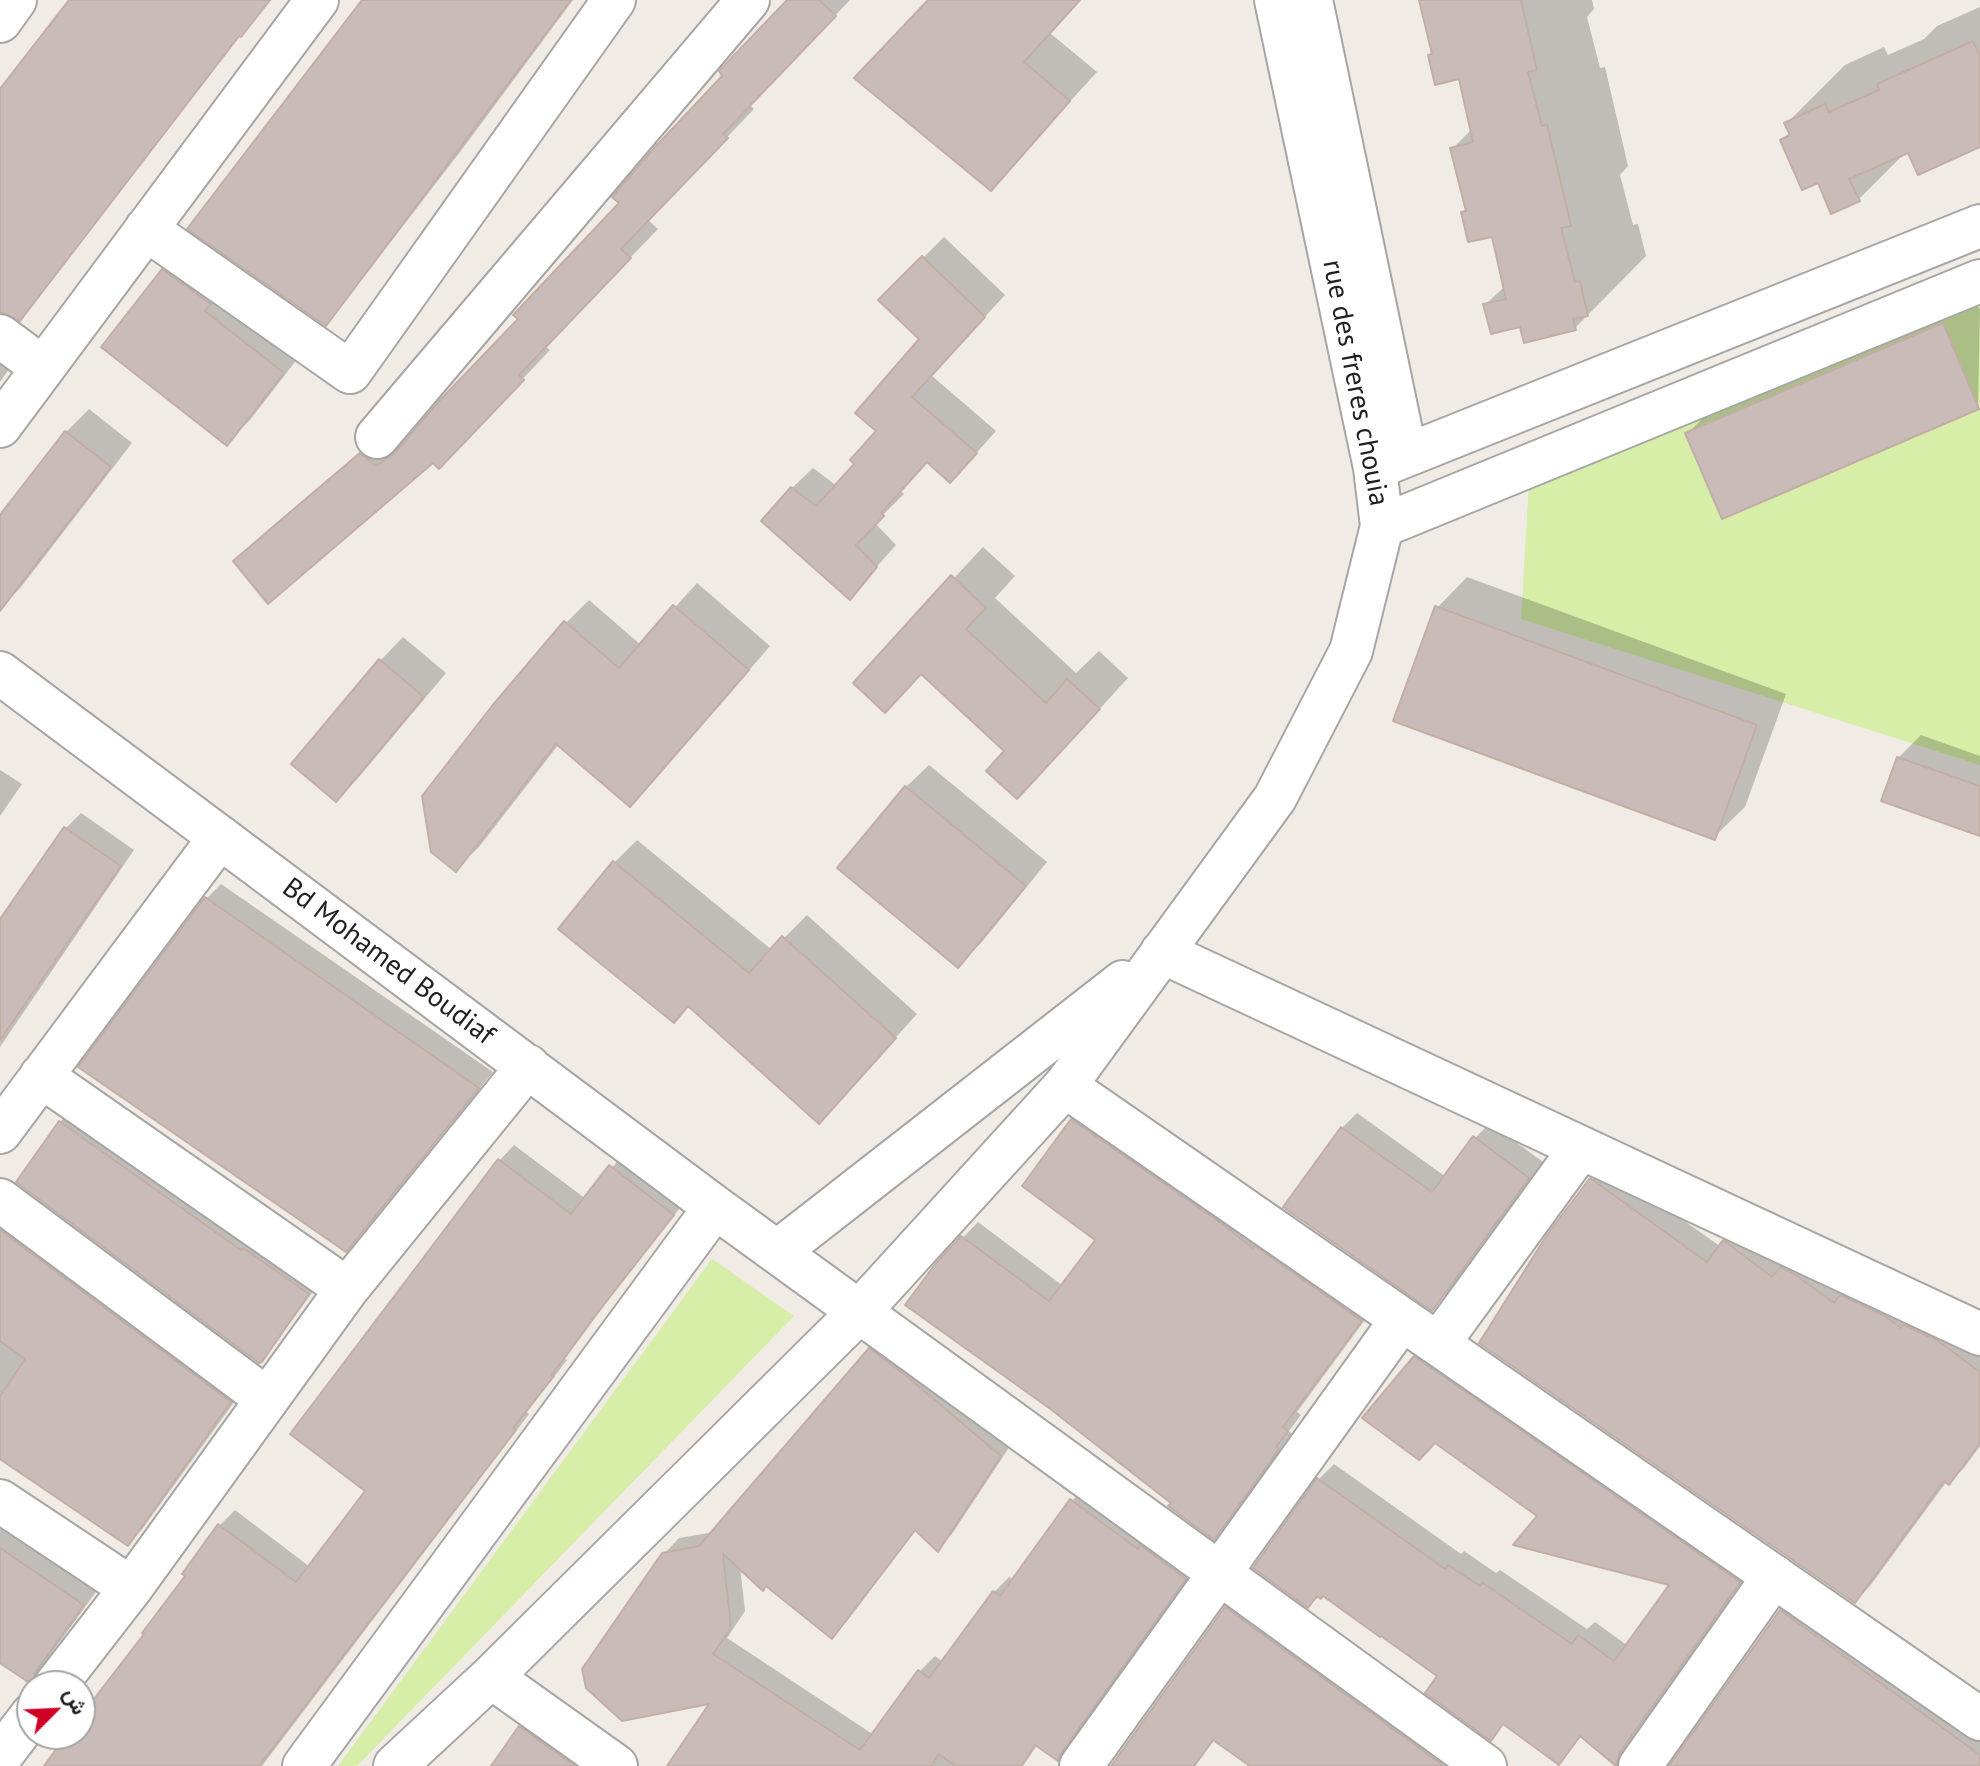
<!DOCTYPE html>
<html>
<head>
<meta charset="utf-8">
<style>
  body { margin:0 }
  #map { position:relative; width:1980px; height:1766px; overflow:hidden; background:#f1ebe5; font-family:"PT Sans",Vazirmatn,sans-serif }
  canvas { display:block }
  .north { position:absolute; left:16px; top:1670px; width:80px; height:80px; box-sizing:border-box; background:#fff; border:2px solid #a5a5a5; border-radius:50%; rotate:66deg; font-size:22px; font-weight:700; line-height:32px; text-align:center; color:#1f1f1f }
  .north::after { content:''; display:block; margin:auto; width:28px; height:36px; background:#cf0024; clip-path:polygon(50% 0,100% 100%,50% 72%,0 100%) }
</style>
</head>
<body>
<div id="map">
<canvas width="1980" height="1766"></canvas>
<div class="north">ش</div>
</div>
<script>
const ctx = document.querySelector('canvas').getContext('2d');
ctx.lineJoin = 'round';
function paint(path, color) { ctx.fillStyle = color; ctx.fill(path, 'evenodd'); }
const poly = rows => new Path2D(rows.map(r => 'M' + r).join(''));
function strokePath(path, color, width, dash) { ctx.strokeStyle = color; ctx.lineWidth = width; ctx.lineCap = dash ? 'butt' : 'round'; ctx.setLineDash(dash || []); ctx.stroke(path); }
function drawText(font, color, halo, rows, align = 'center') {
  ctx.font = font + ' "PT Sans",sans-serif'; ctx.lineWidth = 6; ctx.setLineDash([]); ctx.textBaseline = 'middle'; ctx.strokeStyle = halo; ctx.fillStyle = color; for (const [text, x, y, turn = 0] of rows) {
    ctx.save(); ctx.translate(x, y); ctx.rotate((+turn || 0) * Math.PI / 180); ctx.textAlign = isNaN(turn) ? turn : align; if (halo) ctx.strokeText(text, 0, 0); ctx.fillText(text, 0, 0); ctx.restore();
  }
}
const grass = poly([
  [1980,298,1980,765,1521,619,1529,482],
  [712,1259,794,1316,357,1766,338,1766]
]);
const shadow = poly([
  [72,0,271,0,240,36,34,303,19,318,0,311,0,93],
  [364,0,573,0,463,148,340,308,325,323],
  [790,0,850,0,750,105,754,109,648,220,658,229,545,346,550,350,467,438,433,461,235,562,263,534,389,427,406,439,415,433,520,319,622,203],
  [931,0,1080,0,1050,33,1097,72,991,188],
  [1421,0,1592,0,1594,9,1587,17,1600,68,1605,67,1628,166,1620,175,1633,225,1638,224,1646,256,1575,328,1521,325,1485,305,1505,286,1494,234,1463,212,1467,208,1453,148,1472,129,1461,77,1430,55,1434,52],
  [1980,7,1980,148,1979,145,1909,149,1858,200,1819,181,1782,140,1790,132,1787,123,1845,65,1884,47,1888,55,1924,39,1937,26],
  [944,237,1005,295,931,375,996,431,971,459,928,460,901,491,904,494,875,523,896,545,850,597,792,488,813,468,837,486,856,463,879,430,922,338,881,300],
  [186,248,305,349,250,420,227,443,163,271],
  [1973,294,1980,310,1978,407,1688,433,1718,403],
  [0,338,16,359,0,382],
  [89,409,132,443,21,587,0,609,0,518,66,432],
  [983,547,1015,576,995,598,1076,673,1099,651,1128,678,1047,766,1007,751,922,673,856,683],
  [1467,577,1786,694,1745,807,1714,837,1437,608],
  [697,583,770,646,653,782,630,804,559,744,479,847,456,869,566,623,589,600,641,645],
  [403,637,446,673,359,777,336,800,294,764,381,660],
  [1921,735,1980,756,1980,833,1898,758],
  [929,765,1047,862,981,943,958,965,906,787],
  [0,770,22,784,0,816],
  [81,813,134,850,0,1047,0,925,66,828],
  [637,840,772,950,807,915,917,1014,819,1122,689,1004,614,863],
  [221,884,493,1072,361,1235,346,1250,206,899],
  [1087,1105,1376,1305,1297,1412,1301,1415,1289,1431,1292,1434,1229,1522,1214,1537,1174,1502,937,1265,978,1222,1063,1286,1098,1240,1072,1120],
  [75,1107,323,1278,274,1345,259,1360,60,1122],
  [1357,1113,1446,1177,1475,1138,1490,1123,1543,1162,1447,1293,1432,1308,1342,1128],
  [514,1145,586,1199,626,1151,687,1199,606,1303,565,1359,567,1360,527,1412,529,1414,262,1766,46,1766,71,1734,80,1734,80,1722,188,1576,184,1573,220,1525,235,1510,310,1567,368,1490,500,1160],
  [1606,1165,1721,1247,1739,1227,1980,1346,1980,1446,1964,1468,1949,1482,1947,1481,1870,1586,1855,1601,1592,1180],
  [0,1212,245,1387,143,1528,128,1544,0,1455],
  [885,1335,1014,1440,952,1534,937,1549,917,1529,847,1621,832,1636,767,1584,740,1567,745,1611,727,1638,874,1735,920,1671,935,1656,943,1662,994,1592,1009,1577,1014,1580,1072,1501,1087,1486,1200,1563,1076,1735,1073,1744,1058,1758,1038,1744,1023,1766,691,1766,713,1701,664,1554,679,1538,714,1532],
  [1430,1343,1754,1567,1635,1735,1631,1749,1616,1763,1582,1736,1559,1762,1505,1723,1491,1738,1439,1676,1324,1593,1308,1605,1256,1567,1319,1479,1334,1464,1461,1554,1464,1551,1496,1573,1500,1570,1587,1629,1595,1622,1628,1646,1673,1584,1540,1515,1415,1358],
  [0,1522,98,1589,51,1654,46,1667,31,1681,0,1661],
  [1241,1593,1480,1766,1253,1766,1215,1739,1195,1766,1113,1766,1226,1608],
  [1796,1596,1980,1730,1980,1766,1672,1766,1781,1611],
  [536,1713,605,1766,493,1766,521,1728]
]);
const building = poly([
  [69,0,270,0,241,37,239,36,20,321,0,312,0,89,69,0],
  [362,0,571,0,326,326,187,229,362,0],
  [787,0,819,0,836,16,723,134,728,138,621,249,631,258,519,375,524,380,439,469,433,463,268,604,233,561,360,453,376,466,395,453,440,400,518,319,513,315,619,203,612,197,656,146,722,76,719,71,787,0],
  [928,0,1080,0,1024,62,1070,101,991,191,854,78,928,0],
  [1419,0,1521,0,1537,70,1528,72,1542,126,1547,124,1571,226,1561,228,1575,282,1580,281,1588,316,1573,319,1576,330,1524,343,1520,327,1491,334,1483,304,1506,299,1492,237,1468,242,1461,212,1466,211,1450,148,1473,142,1459,79,1435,85,1428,55,1432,54,1419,0],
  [1973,41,1980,56,1980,147,1918,175,1908,153,1849,179,1860,201,1831,214,1818,183,1802,190,1780,140,1790,135,1784,123,1825,104,1829,112,1879,90,1877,84,1973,41],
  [922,256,985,317,912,397,977,453,950,483,927,462,881,513,884,516,856,545,877,567,850,600,761,521,791,487,816,506,854,464,850,460,876,431,855,413,919,339,878,300,922,256],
  [162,269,211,304,205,311,284,373,227,446,101,347,162,269],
  [1943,323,1979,409,1722,519,1685,433,1943,323],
  [65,431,111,467,0,611,0,515,65,431],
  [951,575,986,608,966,629,1046,703,1067,679,1100,709,1017,799,986,771,1004,751,921,674,885,713,853,683,951,575],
  [673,605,749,670,630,807,556,744,456,872,431,852,422,796,492,706,564,621,619,668,673,605],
  [1435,606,1757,725,1715,840,1393,721,1435,606],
  [379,659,424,697,336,802,291,764,379,659],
  [1897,757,1980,786,1980,836,1881,801,1897,757],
  [905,786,1026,886,958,968,837,868,905,786],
  [64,827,121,866,0,1040,0,919,64,827],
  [613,861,749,973,782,936,896,1038,819,1124,688,1006,674,1023,558,929,613,861],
  [205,897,479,1088,346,1252,78,1067,205,897],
  [1071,1119,1221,1223,1253,1248,1255,1246,1362,1321,1283,1427,1288,1431,1276,1447,1279,1449,1214,1540,1168,1506,1171,1503,1049,1408,905,1305,936,1263,961,1236,1049,1301,1095,1240,1022,1186,1071,1119],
  [59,1121,241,1250,243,1248,309,1294,262,1362,259,1363,16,1182,59,1121],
  [1341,1127,1432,1192,1473,1136,1529,1178,1432,1311,1283,1207,1341,1127],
  [498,1159,571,1214,609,1165,674,1215,591,1321,552,1375,554,1376,513,1428,516,1430,259,1766,44,1766,67,1734,80,1734,80,1717,144,1634,142,1633,185,1576,182,1574,218,1524,296,1582,331,1536,365,1491,290,1434,498,1159],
  [1590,1178,1707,1262,1723,1240,1772,1277,1780,1267,1794,1274,1834,1303,1840,1295,1885,1316,1901,1328,1903,1325,1937,1340,1980,1372,1980,1443,1949,1485,1944,1481,1855,1603,1479,1343,1547,1235,1590,1178],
  [0,1230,231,1402,128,1546,0,1459,0,1396,25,1359,0,1341,0,1230],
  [869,1348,904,1374,1001,1456,938,1552,915,1530,832,1639,766,1586,763,1591,723,1554,731,1628,713,1654,860,1750,918,1670,929,1678,993,1591,1000,1596,1070,1499,1138,1549,1140,1545,1186,1579,1062,1752,1058,1761,1035,1745,1021,1766,955,1766,939,1754,931,1766,667,1766,709,1704,622,1721,586,1688,582,1669,662,1553,699,1546,869,1348],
  [1414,1356,1740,1582,1620,1752,1616,1766,1580,1736,1559,1765,1503,1724,1491,1741,1425,1693,1437,1676,1381,1636,1380,1637,1323,1596,1321,1599,1317,1596,1308,1608,1253,1568,1317,1478,1445,1569,1448,1565,1480,1586,1483,1583,1572,1644,1578,1635,1614,1661,1669,1585,1513,1545,1537,1516,1435,1443,1419,1460,1362,1418,1414,1356],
  [0,1548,84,1605,36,1671,31,1684,0,1663,0,1548],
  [1225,1607,1444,1766,1250,1766,1213,1740,1194,1766,1111,1766,1225,1607],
  [1780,1610,1980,1755,1980,1766,1669,1766,1780,1610],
  [519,1726,575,1766,491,1766,519,1726]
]);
const minor = poly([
  [1311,0,1406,455],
  [0,21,15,0],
  [146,229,350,372,614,0],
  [0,336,43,368],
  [0,426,317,0],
  [377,437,748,0],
  [1375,468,1980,226],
  [1382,526,1980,281],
  [0,673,715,1207,1485,1766],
  [1162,952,1980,1334],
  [41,1076,347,1289],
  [1065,1086,1980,1719],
  [0,1132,220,837],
  [0,1200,267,1399],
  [777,1252,1123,982],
  [1438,1344,1580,1149],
  [0,1501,131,1588],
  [491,1677,616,1766],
  [55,1686,131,1588,347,1289,528,1066],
  [0,1757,32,1715],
  [304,1766,715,1207],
  [395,1766,491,1677,859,1312,1065,1086,1275,798,1351,651,1382,526,1375,468,1276,0],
  [1081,1766,1402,1319],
  [1640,1766,1774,1576]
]);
const streetNames = [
  ["rue des freres chouia",1355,383,79],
  ["Bd Mohamed Boudiaf",388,962,37]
];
paint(grass, '#d6eea8');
paint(shadow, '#0003');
paint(building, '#c9bcb8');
strokePath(building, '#c3aea6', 2);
strokePath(minor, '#a6a6a6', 46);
strokePath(minor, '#fff', 42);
drawText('28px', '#1f1f1f', '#fff', streetNames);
</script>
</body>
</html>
